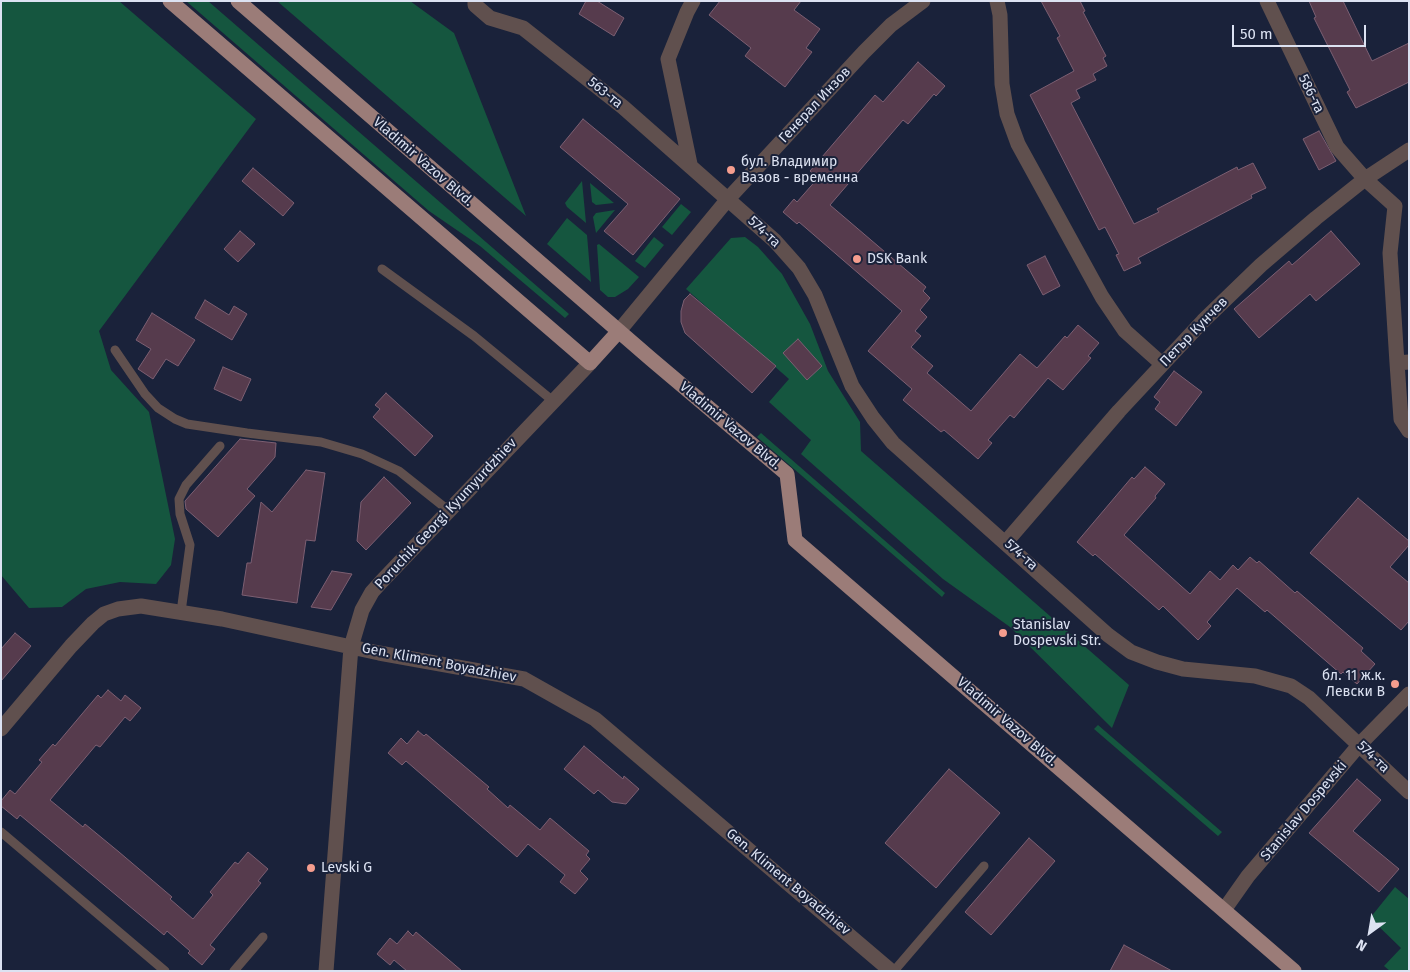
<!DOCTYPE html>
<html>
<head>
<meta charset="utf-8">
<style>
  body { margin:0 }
  #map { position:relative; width:1410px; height:972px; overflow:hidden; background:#1a223a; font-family:"Fira Sans",sans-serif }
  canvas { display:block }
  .frame { position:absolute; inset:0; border:2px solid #dce2f2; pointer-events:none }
  .north { position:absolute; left:1345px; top:907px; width:50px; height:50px; -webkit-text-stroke:4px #1a223a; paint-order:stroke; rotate:212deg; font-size:14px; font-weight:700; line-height:20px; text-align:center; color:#dce2f2 }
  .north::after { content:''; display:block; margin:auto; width:18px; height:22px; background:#dce2f2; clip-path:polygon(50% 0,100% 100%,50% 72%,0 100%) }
  .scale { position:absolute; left:1232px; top:25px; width:134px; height:22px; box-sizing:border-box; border:2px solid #dce2f2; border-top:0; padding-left:6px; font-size:15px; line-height:18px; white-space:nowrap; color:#dce2f2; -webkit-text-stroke:4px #1a223a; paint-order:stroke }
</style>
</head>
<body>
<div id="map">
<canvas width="1410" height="972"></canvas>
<div class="frame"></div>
<div class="north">N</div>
<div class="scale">50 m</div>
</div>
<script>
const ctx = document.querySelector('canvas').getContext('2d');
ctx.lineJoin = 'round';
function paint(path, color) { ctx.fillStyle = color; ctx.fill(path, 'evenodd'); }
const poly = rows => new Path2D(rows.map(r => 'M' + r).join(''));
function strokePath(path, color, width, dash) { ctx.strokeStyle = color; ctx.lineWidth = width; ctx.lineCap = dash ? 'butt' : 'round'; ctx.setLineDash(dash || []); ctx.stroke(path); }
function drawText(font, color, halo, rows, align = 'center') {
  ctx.font = font + ' "Fira Sans",sans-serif'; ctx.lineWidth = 4; ctx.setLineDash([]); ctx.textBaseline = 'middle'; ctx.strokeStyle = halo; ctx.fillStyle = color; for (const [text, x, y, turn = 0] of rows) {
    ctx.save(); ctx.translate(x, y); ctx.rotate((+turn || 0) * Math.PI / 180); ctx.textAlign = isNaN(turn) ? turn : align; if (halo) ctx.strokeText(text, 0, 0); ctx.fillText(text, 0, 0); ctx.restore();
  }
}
const green = poly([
  [1,1,119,1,256,119,99,331,111,370,149,412,175,539,171,565,156,584,120,582,86,589,62,607,29,608,1,575],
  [186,1,208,1,569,314,565,318,480,246,429,211],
  [277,1,410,1,454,33,526,216],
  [582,181,586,223,567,207,565,203],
  [590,183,614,203,596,205,592,202],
  [681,204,691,212,672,235,662,227],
  [615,210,596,233,593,217,596,213],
  [567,218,587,235,591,282,547,244],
  [654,237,664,245,645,268,635,261],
  [745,237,758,247,782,274,810,324,828,371,860,422,861,451,1129,685,1112,728,1010,627,943,579,801,454,811,440,769,402,789,379,686,289,731,238],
  [599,244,639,277,628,289,615,297,608,297,600,290,597,245],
  [761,433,945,593,942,597,757,437],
  [1098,725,1222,832,1218,836,1094,729],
  [1395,887,1409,899,1409,971,1390,971,1384,966,1401,948,1370,918]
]);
const building = poly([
  [586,1,597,1,624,18,614,36,579,14,586,1],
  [720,1,801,1,794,10,820,29,806,48,812,52,785,87,745,56,751,48,709,15,720,1],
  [1041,1,1080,1,1085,11,1083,12,1106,56,1103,58,1107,66,1093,74,1096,80,1076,90,1080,98,1071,103,1134,224,1159,212,1157,209,1237,167,1238,170,1253,163,1266,188,1251,195,1252,198,1138,258,1141,263,1124,271,1116,255,1119,254,1105,227,1099,230,1030,95,1074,71,1057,38,1060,36,1041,1],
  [1309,1,1343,1,1372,61,1409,43,1409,82,1356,108,1347,92,1350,90,1314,18,1316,17,1309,1],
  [918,62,945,86,936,96,934,94,908,124,903,120,830,205,926,287,923,291,930,298,920,310,927,317,915,331,921,336,911,347,933,366,927,373,971,411,1020,354,1037,368,1065,336,1067,338,1078,325,1099,343,1088,356,1091,358,1063,390,1048,378,1014,418,1010,415,988,440,992,443,978,459,944,430,941,432,903,400,912,389,868,351,902,311,799,222,797,224,783,212,794,199,797,202,818,178,810,171,875,95,883,102,918,62],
  [583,119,680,199,633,255,604,231,628,204,560,147,583,119],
  [1319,131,1336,161,1319,170,1303,139,1319,131],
  [253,168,294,203,283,216,242,181,253,168],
  [240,231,255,244,238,262,224,249,240,231],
  [1331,231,1360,264,1316,301,1310,294,1259,338,1234,309,1289,261,1292,265,1331,231],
  [1045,256,1060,286,1043,295,1027,265,1045,256],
  [690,294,776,366,752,393,685,333,681,322,681,311,684,300,690,294],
  [205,300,229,315,234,306,247,314,232,340,195,318,205,300],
  [152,313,195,340,178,366,166,359,153,379,138,369,151,349,136,340,152,313],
  [798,339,822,366,807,380,783,353,798,339],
  [223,367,251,379,241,401,214,389,223,367],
  [1174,371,1202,392,1176,426,1155,409,1160,402,1154,397,1174,371],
  [386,393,433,436,415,456,373,417,380,409,375,405,386,393],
  [240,439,276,443,275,457,247,489,255,496,218,537,186,509,185,501,240,439],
  [1145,467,1165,484,1155,496,1156,498,1124,535,1190,594,1210,571,1220,580,1233,565,1238,570,1250,557,1257,563,1259,561,1295,593,1297,591,1363,648,1361,651,1375,664,1357,684,1343,672,1341,674,1267,610,1265,612,1237,588,1207,622,1211,626,1198,640,1163,606,1159,610,1095,554,1093,556,1077,542,1132,477,1134,479,1145,467],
  [306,470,325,473,315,541,306,540,297,603,242,595,247,563,251,563,261,502,272,512,306,470],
  [384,477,411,503,366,550,357,541,361,502,384,477],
  [1358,498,1409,541,1409,545,1390,567,1409,583,1409,621,1401,630,1310,553,1358,498],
  [332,571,352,574,331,610,311,607,332,571],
  [15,633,31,646,1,681,1,649,15,633],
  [108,690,121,701,125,695,141,708,130,721,125,717,100,747,96,745,50,800,83,827,85,824,119,852,172,897,170,899,193,919,213,895,210,892,235,862,238,864,248,852,268,869,258,881,261,883,210,945,215,949,202,965,188,953,190,951,167,931,164,935,20,815,17,819,1,806,1,801,10,790,15,794,42,762,39,760,53,744,55,746,98,695,101,698,108,690],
  [418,731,424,736,426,734,489,787,487,789,508,808,510,805,540,830,550,818,589,851,586,855,590,859,580,871,588,879,575,894,560,882,565,875,528,844,517,857,406,761,402,765,388,753,401,738,407,744,418,731],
  [584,746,623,779,624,776,639,789,626,804,612,802,598,790,594,794,564,769,584,746],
  [949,769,1000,813,936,888,885,843,949,769],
  [1357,779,1381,800,1353,831,1399,869,1379,892,1309,833,1357,779],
  [1029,838,1055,861,991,935,965,912,1029,838],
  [408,931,413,936,416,932,462,971,407,971,394,960,390,965,377,954,390,938,397,944,408,931],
  [1124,945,1172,971,1110,971,1124,945]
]);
const lane = poly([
  [382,269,474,336,553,401],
  [115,350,145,394,158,408,175,419,187,424,247,433,321,442,362,454,399,471,448,510],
  [181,612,190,545,180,514,179,499,186,485,220,446],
  [1,832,165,971],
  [234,971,263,937],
  [894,971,984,866]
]);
const street = poly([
  [475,1,475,5,490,18,523,28,623,107,775,241,799,268,815,295,852,386,873,418,893,443,1108,635,1131,652,1157,662,1183,669,1255,676,1291,686,1309,698,1409,792],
  [997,1,1000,15,1002,84,1007,114,1018,144,1102,297,1125,331,1162,364],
  [1267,1,1337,147,1365,179,1395,206,1390,253,1397,363],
  [690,164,668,59,687,12,693,1],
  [619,331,728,199,864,52,891,25,923,1],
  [1409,362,1397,363,1401,419,1409,431],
  [1006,542,1119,411,1203,321,1261,265,1316,218,1365,179,1409,150],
  [1,729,71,646,93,623,104,614,118,609,141,606,222,619,379,653,524,679,595,719,891,971],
  [1224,910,1248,876,1360,744,1409,694],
  [326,971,351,647,362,610,372,592,382,581,590,363]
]);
const primary = poly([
  [170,1,590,363,619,331],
  [238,1,651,359,787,474,795,540,1294,971]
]);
const markers = [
  [731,170,5,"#f59d8e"],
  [857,259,5,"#f59d8e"],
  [1003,633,5,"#f59d8e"],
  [1395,684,5,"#f59d8e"],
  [311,868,5,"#f59d8e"]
];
const streetNames = [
  ["563-та",605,93,39],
  ["586-та",1311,94,64],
  ["Генерал Инзов",815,105,-47],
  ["Vladimir Vazov Blvd.",423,162,41],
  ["574-та",764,232,43],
  ["Петър Кунчев",1194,332,-46],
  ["Vladimir Vazov Blvd.",730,426,40],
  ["Poruchik Georgi Kyumyurdzhiev",446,514,-47],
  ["574-та",1021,555,42],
  ["Gen. Kliment Boyadzhiev",439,663,11],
  ["Vladimir Vazov Blvd.",1007,722,41],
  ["574-та",1373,757,44],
  ["Stanislav Dospevski",1304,811,-50],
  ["Gen. Kliment Boyadzhiev",788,882,40]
];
const poiNames = [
  ["бул. Владимир",741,162],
  ["Вазов - временна",741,178],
  ["DSK Bank",867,259],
  ["Stanislav",1013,625],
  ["Dospevski Str.",1013,641],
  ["бл. 11 ж.к.",1385,676,"right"],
  ["Левски В",1385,692,"right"],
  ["Levski G",321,868]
];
paint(green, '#15563f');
paint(building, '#563b4d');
strokePath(building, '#7c5f72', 1);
strokePath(lane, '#60504e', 9);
strokePath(street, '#60504e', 15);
strokePath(primary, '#9b7c78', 15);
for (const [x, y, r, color] of markers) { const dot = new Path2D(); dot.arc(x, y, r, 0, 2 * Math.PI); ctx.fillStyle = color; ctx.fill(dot); strokePath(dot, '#1a223a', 2); }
drawText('14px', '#dce2f2', '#1a223a', streetNames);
drawText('14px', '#dce2f2', '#1a223a', poiNames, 'left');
</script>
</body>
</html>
